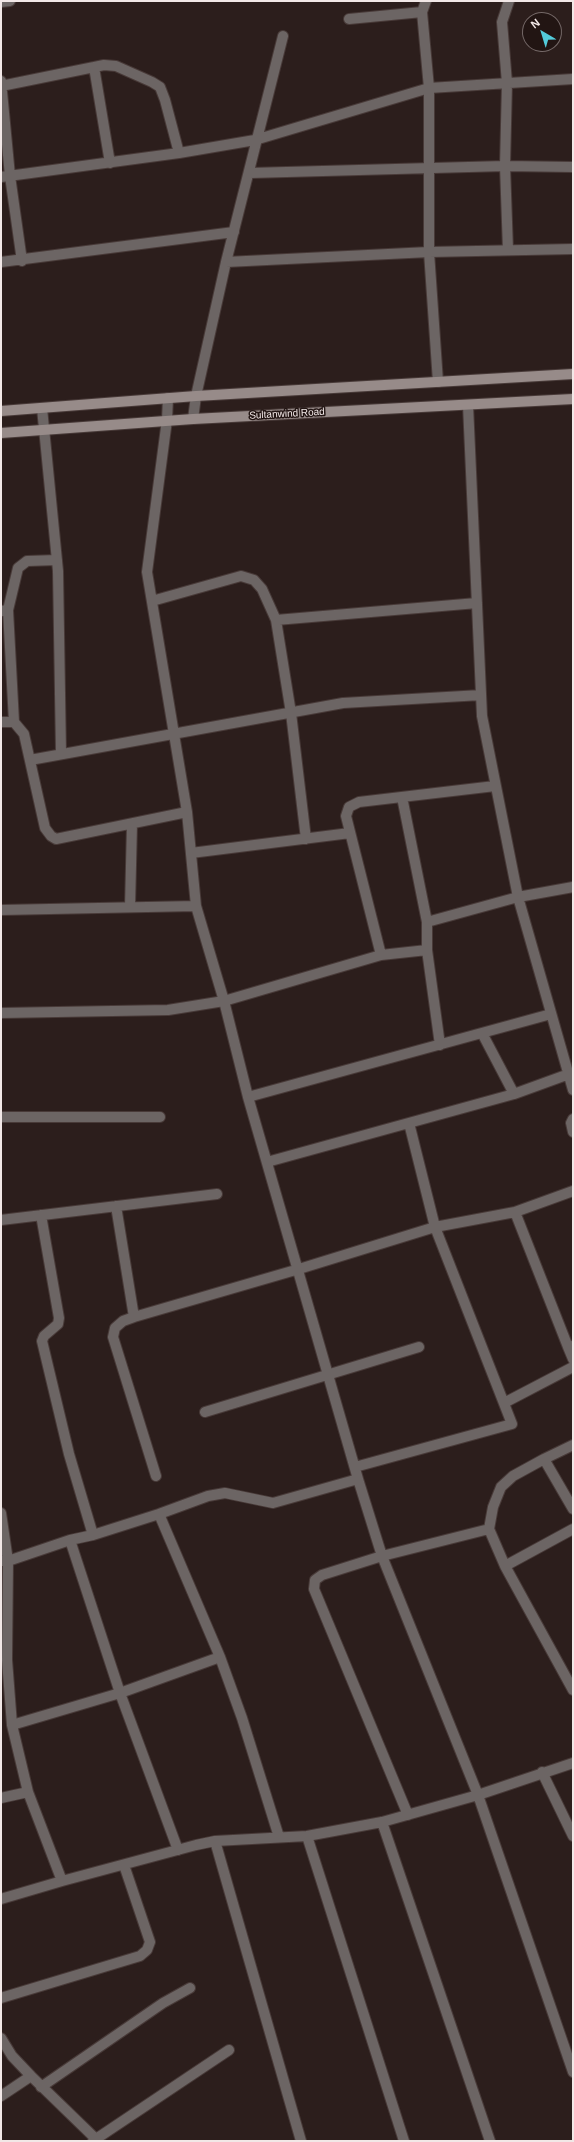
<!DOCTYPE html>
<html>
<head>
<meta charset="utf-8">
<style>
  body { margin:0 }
  #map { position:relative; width:574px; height:2142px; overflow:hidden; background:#2c1e1c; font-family:Helvetica,sans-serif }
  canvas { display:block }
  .frame { position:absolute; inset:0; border:2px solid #f2e8e7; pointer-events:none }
  .north { position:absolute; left:522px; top:12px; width:40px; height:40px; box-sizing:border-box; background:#221513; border:1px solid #756968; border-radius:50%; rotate:322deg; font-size:11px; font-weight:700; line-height:16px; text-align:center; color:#f2e8e7 }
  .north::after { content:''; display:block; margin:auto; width:14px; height:18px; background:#53cbda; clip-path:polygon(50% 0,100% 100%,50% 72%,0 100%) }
</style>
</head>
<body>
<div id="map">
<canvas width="574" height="2142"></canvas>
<div class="frame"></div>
<div class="north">N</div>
</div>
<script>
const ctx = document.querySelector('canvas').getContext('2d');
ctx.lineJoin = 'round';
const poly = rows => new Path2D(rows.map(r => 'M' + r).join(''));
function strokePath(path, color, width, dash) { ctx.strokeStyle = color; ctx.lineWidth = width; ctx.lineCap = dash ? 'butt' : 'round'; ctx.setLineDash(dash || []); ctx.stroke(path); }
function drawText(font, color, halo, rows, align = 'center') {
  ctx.font = font + ' Helvetica,sans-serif'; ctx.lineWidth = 3; ctx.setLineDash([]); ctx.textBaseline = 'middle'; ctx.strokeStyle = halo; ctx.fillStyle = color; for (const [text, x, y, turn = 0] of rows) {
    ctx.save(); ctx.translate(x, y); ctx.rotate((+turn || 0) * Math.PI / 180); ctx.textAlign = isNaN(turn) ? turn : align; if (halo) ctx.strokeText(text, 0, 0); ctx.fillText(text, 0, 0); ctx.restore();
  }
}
const minor = poly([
  [1,2,10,1],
  [349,19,422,12],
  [94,67,110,163],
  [1,81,10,176,22,261],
  [1,86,104,65,116,66,152,82,160,87,165,100,179,153],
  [250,173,505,166,573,167],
  [1,177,179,153,255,140,429,88,422,12,426,1],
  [508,250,505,166,507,83,502,22,509,1],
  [1,262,234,232],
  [226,262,429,252,573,249],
  [438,382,429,252,429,88,573,79],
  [168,398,167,420,147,572,187,812,196,906,224,1001,381,955,427,950,427,922,518,897,573,887],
  [468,405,482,716,518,897,573,1090],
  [42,408,58,571,61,754],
  [193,419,196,396,226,262,283,36],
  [152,601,241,576,254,580,262,589,276,620,291,713,306,839],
  [8,610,18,568,27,561,57,560],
  [1,611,8,610,14,722,1,722],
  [276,620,477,603],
  [14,722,24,734,45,828,51,836,56,839,187,812],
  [30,760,343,703,481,695],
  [402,797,427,922],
  [191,853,350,833],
  [130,907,132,824],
  [1,910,196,906],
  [427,950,440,1045],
  [381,955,346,816,349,807,359,802,495,786],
  [1,1013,168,1010,224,1001,248,1097,358,1479,273,1503,225,1493,208,1496,159,1514,93,1535,70,1540,8,1561,7,1660,12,1725,28,1792,1,1798],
  [482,1033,514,1094],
  [248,1097,551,1014],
  [1,1117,160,1117],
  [573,1119,571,1123,573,1132],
  [267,1162,514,1094,569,1074],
  [116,1206,134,1317],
  [515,1212,573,1191],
  [41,1215,59,1318,58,1324,44,1336,42,1341,69,1454,93,1535],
  [1,1220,217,1194],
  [568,1347,573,1359],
  [504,1403,573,1367],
  [205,1412,419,1347],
  [573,1445,544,1459,573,1509],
  [355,1467,512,1424,435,1227,409,1123],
  [156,1476,113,1337,115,1328,123,1321,134,1317,299,1269,435,1227,515,1212,568,1347,573,1346],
  [1,1513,8,1561,1,1561],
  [159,1514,220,1657,242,1718,279,1837],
  [489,1529,493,1507,501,1487,513,1476,544,1459],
  [70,1540,120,1693,178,1850],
  [505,1566,573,1529],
  [12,1725,120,1693,220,1657],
  [573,1763,478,1795,573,2072],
  [542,1772,573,1836],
  [408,1815,314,1589,315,1580,322,1575,382,1556,489,1529,505,1566,573,1690],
  [382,1822,490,2141],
  [307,1836,404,2141],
  [215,1841,301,2141],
  [62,1881,196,1845,215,1841,307,1836,382,1822,478,1795,382,1556,358,1479],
  [1,1899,62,1881,28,1792],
  [1,1998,140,1956,147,1950,150,1942,124,1865],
  [1,2038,12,2056,31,2076,98,2141],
  [41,2087,163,2003,190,1988],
  [1,2096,31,2076],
  [93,2141,229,2050]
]);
const secondary = poly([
  [1,411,196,396,573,374],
  [1,433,193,419,573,399]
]);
const streetNames = [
  ["Sultanwind Road",287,414,-3]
];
strokePath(minor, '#483a38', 12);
strokePath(secondary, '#483a38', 12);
strokePath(minor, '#6c6564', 10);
strokePath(secondary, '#978b89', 10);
drawText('10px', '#f2e8e7', '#221513', streetNames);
</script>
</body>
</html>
